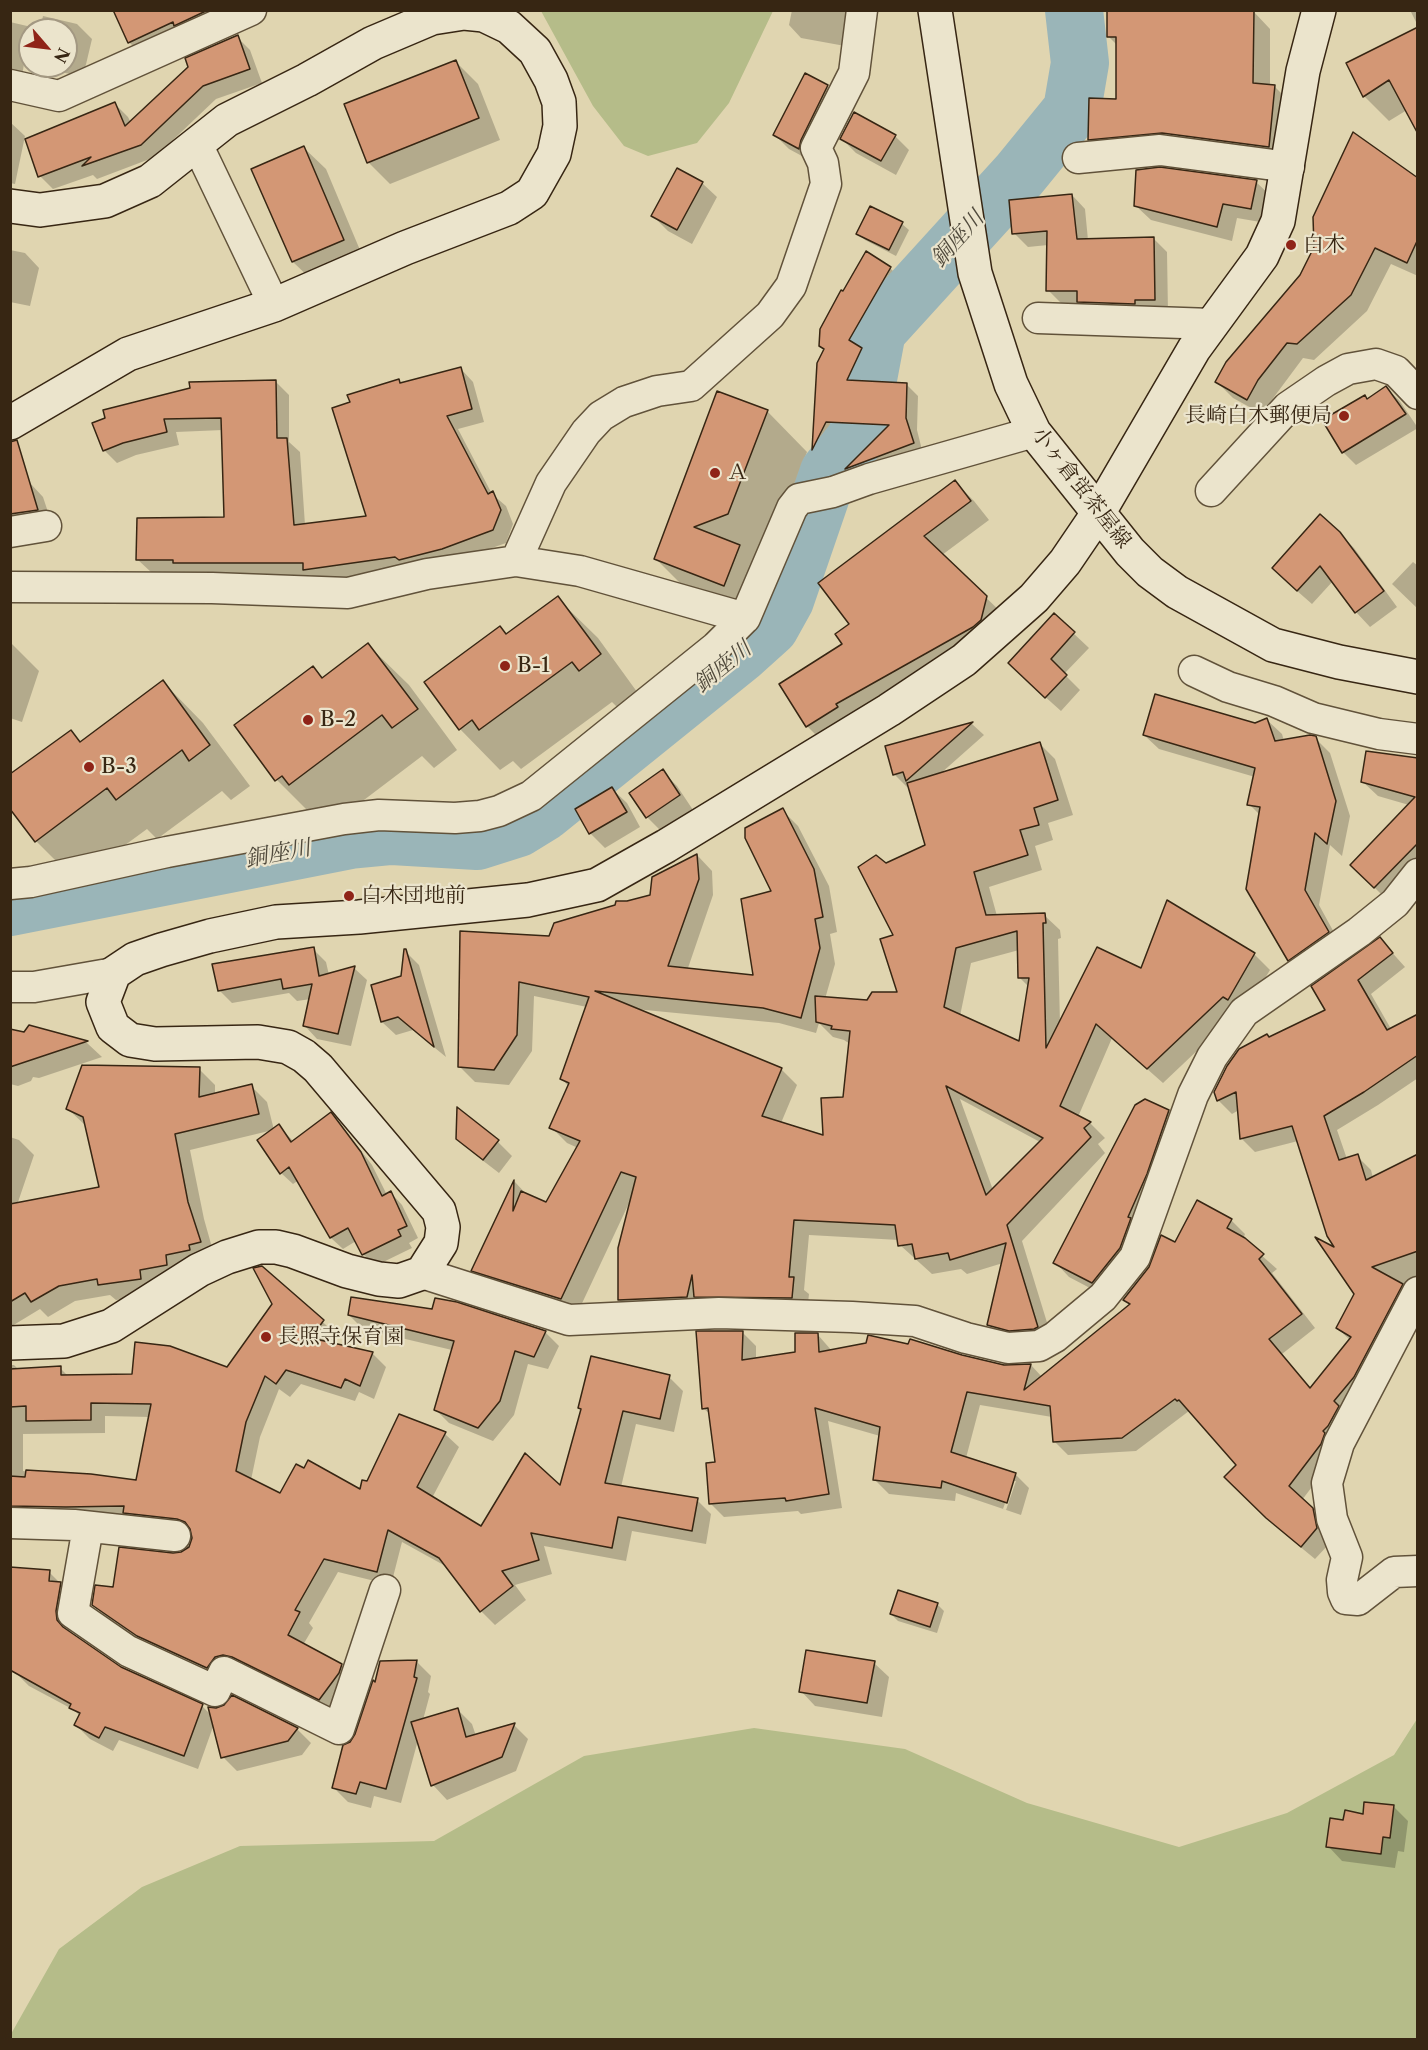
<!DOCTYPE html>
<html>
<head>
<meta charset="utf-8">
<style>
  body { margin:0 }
  #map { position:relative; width:1428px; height:2050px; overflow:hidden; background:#e0d5b0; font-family:"Libre Caslon Text",serif }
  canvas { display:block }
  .frame { position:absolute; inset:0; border:12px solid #372613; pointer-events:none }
  .north { position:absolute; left:18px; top:18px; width:60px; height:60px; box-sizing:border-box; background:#ebe4cc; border:2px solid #a39882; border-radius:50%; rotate:118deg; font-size:16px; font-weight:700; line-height:24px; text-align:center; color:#372613 }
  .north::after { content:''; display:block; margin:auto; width:21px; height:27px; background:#8f2418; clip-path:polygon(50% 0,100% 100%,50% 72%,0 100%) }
</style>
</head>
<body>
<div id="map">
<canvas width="1428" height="2050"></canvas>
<div class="frame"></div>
<div class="north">N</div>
</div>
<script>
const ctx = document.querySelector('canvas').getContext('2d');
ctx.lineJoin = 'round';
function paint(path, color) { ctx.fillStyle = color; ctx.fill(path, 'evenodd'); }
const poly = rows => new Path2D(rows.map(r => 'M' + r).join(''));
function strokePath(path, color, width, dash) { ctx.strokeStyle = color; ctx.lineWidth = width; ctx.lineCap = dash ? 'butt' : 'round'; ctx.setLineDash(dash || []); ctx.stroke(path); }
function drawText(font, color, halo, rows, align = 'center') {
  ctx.font = font + ' "Libre Caslon Text","Noto Serif JP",serif'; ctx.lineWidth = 4.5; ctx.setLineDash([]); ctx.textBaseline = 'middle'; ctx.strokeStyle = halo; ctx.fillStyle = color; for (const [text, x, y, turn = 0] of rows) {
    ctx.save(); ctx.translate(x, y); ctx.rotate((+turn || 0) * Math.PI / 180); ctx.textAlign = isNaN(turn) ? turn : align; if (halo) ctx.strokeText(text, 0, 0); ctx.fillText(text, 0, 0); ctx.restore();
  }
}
const green = poly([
  [541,11,773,11,729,103,697,143,648,156,624,146,593,106],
  [1417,1719,1417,2039,11,2040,11,2034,59,1949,142,1887,240,1846,434,1841,584,1756,754,1728,905,1749,1027,1803,1179,1847,1287,1813,1394,1755]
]);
const shadow = poly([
  [114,10,243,10,144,57,129,42],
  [792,10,852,10,845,46,801,38,789,25],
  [1108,10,1254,12,1270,29,1270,86,1274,86,1291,103,1285,163,1106,156,1089,139,1117,100,1117,45,1109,37],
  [1169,131,1170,134,1104,140,1104,137],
  [1410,10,1418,10,1418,26],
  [43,16,77,24,92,39,83,77,35,66,66,66,66,30,30,30,30,65,24,64,22,76,10,73,10,22,40,29],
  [1418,28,1407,110,1389,121,1364,96],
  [237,37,250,50,262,83,216,99,155,157,97,179,93,175,53,189,40,176,115,104,128,117,131,123],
  [456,62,478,84,500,140,390,184,368,162],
  [806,75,827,87,842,101,813,162,789,149,775,135],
  [10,122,25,136,15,184,10,183],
  [895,136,909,150,896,175,856,153,842,139],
  [304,148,326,169,365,262,315,283,293,262],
  [1418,180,1418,276,1391,264,1367,311,1314,360,1303,358,1274,397,1264,415,1233,398,1217,382],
  [1256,182,1271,196,1266,223,1237,218,1232,241,1151,220,1136,206],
  [702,183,717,197,692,244,668,231,653,216],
  [1072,195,1085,209,1088,240,1153,238,1167,252,1168,313,1092,315,1081,304,1062,304,1048,290,1048,245,1028,247,1014,233],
  [870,208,902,224,909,230,896,256,865,240,858,233],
  [10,250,25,253,39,268,30,306,10,302],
  [890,268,901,279,861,349,872,360,861,383,907,385,918,396,917,430,923,454,857,479,847,469,882,435,837,433,823,459,813,449,819,364,825,350,843,293],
  [461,369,473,382,484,422,458,429,492,494,506,506,513,524,506,543,455,561,318,582,311,575,188,575,185,572,151,572,138,560,226,518,223,430,176,432,179,445,136,455,117,463,104,450,94,424,276,382,289,395,289,442,300,452,305,525,368,518,352,403,398,381,401,384],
  [1386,388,1399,400,1418,428,1356,465,1343,452,1324,421,1368,400],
  [767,411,807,452,769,554,753,560,780,587,764,626,696,599,656,559],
  [29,482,43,497,52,524,10,537,10,488],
  [955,482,974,501,989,520,942,555,1005,616,826,745,807,726,844,645,851,625],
  [1339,533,1354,548,1397,607,1370,627,1356,612,1333,581,1312,604,1288,583],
  [1413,562,1418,566,1418,609,1392,584],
  [557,598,598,638,640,696,620,710,612,702,521,769,513,761,500,770,460,729,500,628,507,635],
  [1054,615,1089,648,1064,674,1080,690,1061,711,1024,678],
  [10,642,39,671,22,722,10,718],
  [368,645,409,685,457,750,434,768,422,756,331,825,317,820,277,780,313,668,323,678],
  [163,682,203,723,250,786,231,800,222,791,157,839,147,829,76,881,36,841,70,732,82,743],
  [1267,720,1282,734,1284,741,1315,738,1330,753,1350,816,1342,856,1330,845,1319,905,1342,947,1303,974,1289,960,1260,815,1249,804,1255,777,1159,749,1144,735,1255,725],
  [972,724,984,735,940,774,1040,744,1055,759,1073,815,1048,823,1053,840,1035,846,1042,870,989,887,997,916,1044,915,1060,930,1061,938,1058,939,1060,1024,1142,970,1168,902,1254,954,1270,970,1243,1014,1239,1011,1163,1083,1112,1038,1078,1117,1090,1123,1105,1138,1098,1144,1105,1153,1022,1241,1053,1342,1004,1340,988,1325,1003,1263,967,1274,961,1269,932,1274,900,1245,899,1240,809,1235,804,1290,809,1294,807,1313,635,1315,619,1300,630,1201,577,1314,488,1286,473,1270,515,1182,528,1196,547,1204,578,1148,567,1143,551,1127,569,1087,562,1079,587,1007,534,996,532,1051,509,1085,475,1082,459,1066,550,937,627,903,651,896,697,855,712,871,713,895,688,968,754,977,773,892,782,810,798,826,829,886,837,932,830,934,835,964,825,999,868,1002,899,993,895,936,886,864,926,846,909,786,907,787,894,774,887,747],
  [1019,950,1019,977,1029,987,1020,1043,960,1016,971,963],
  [635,1009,779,1023,816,1033,819,1023,833,1037,844,1040,850,1044,844,1098,824,1137,781,1123,797,1085,781,1069],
  [960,1099,1040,1142,993,1190],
  [1418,766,1418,872,1389,902,1352,865,1409,805,1378,796,1363,782],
  [662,771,677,786,693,810,662,832,647,817,631,793],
  [612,789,627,803,640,827,605,848,590,833],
  [1380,939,1405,967,1371,994,1391,1029,1418,1015,1418,1078,1378,1105,1337,1130,1347,1159,1357,1156,1371,1170,1373,1178,1418,1156,1418,1296,1334,1458,1302,1500,1326,1523,1330,1543,1315,1559,1281,1531,1227,1477,1238,1465,1189,1411,1136,1451,1068,1455,1055,1442,1052,1417,980,1405,966,1458,1016,1475,1029,1488,1021,1515,956,1493,955,1501,889,1494,875,1480,880,1436,828,1421,842,1508,801,1514,798,1511,724,1517,710,1503,717,1463,711,1415,703,1408,742,1332,756,1346,756,1360,797,1353,818,1335,832,1351,962,1356,1004,1366,1031,1365,1042,1377,1130,1305,1125,1300,1176,1244,1198,1203,1231,1220,1245,1234,1243,1239,1277,1269,1272,1273,1315,1328,1282,1354,1312,1389,1350,1340,1337,1328,1356,1294,1298,1141,1255,1152,1242,1139,1239,1110,1232,1114,1218,1100,1270,1039,1327,1010],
  [1013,1481,1016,1481,1006,1510,1003,1509],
  [313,949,326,962,329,975,354,968,367,980,351,1046,317,1039,305,1026,311,999,297,1001,289,993,232,1003,219,990],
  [405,951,419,965,446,1057,413,1030,396,1035,382,1022,403,977],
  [29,1026,87,1043,102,1057,39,1078,33,1077,31,1081,18,1086,10,1084,10,1030,24,1033],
  [199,1069,215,1085,215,1095,251,1086,267,1102,274,1130,279,1126,294,1142,331,1114,342,1126,372,1165,387,1195,391,1193,402,1205,418,1238,409,1243,412,1248,375,1266,363,1254,356,1241,343,1249,331,1238,299,1180,293,1184,281,1173,273,1130,190,1150,204,1219,215,1258,156,1294,116,1300,110,1295,75,1301,48,1317,40,1309,12,1326,10,1137,19,1140,34,1155,17,1205,101,1189,86,1126,68,1109],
  [1169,1111,1183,1126,1107,1297,1069,1277,1055,1262],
  [458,1138,498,1142,512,1156,499,1173,473,1153],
  [262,1267,337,1335,330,1344,372,1353,386,1367,374,1399,359,1392,355,1401,301,1384,290,1397,279,1389,260,1437,251,1480,280,1495,361,1492,368,1483,400,1416,445,1434,459,1447,432,1498,482,1528,561,1488,582,1410,669,1377,683,1391,674,1432,636,1424,621,1487,697,1500,711,1514,706,1544,632,1531,626,1561,544,1546,552,1574,515,1585,526,1600,495,1625,481,1611,449,1568,402,1542,391,1585,338,1572,309,1623,313,1628,303,1645,341,1665,356,1679,333,1713,221,1681,152,1650,108,1619,93,1605,114,1588,173,1555,182,1553,190,1548,194,1539,193,1532,139,1526,10,1520,10,1365,14,1365,19,1370,60,1368,68,1376,133,1376,227,1369,273,1305],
  [105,1416,150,1417,137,1482,91,1475,23,1471,23,1434,105,1433],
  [349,1315,545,1332,559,1346,548,1369,528,1364,514,1415,493,1441,449,1423,435,1409,452,1350,363,1329],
  [49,1572,63,1586,71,1634,120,1668,202,1706,212,1716,297,1729,311,1743,302,1755,237,1771,223,1757,214,1724,198,1769,119,1740,113,1751,90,1739,76,1725,80,1716,74,1710,29,1686,15,1672],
  [937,1604,944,1611,937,1633,898,1621,891,1614],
  [417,1662,431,1676,428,1692,430,1694,423,1720,458,1710,472,1724,476,1736,514,1725,528,1739,516,1771,447,1800,433,1785,418,1740,401,1803,374,1796,371,1808,348,1802,334,1788,351,1743],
  [874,1663,889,1677,882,1717,815,1706,801,1691],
  [1394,1807,1408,1821,1404,1852,1398,1851,1395,1868,1342,1861,1328,1846,1344,1821]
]);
const river = poly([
  [10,907,350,840,392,836,477,841,518,828,544,812,740,654,770,627,785,600,829,472,857,437,877,331,1019,175,1072,110,1080,63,1074,10]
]);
const building = poly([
  [113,10,208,10,174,26,173,22,128,43,113,10],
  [1107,10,1254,11,1253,83,1275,85,1269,147,1162,133,1088,140,1089,98,1116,99,1116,37,1107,37,1107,10],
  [1418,27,1418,134,1389,80,1363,97,1346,63,1418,27],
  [238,35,250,69,203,86,141,145,82,166,91,157,38,177,25,139,115,102,125,126,188,67,185,58,238,35],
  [456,60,479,118,367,163,344,104,456,60],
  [805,73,828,85,801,140,799,149,773,135,805,73],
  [854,112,896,135,881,161,840,139,854,112],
  [1353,132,1418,178,1418,239,1407,263,1375,248,1351,295,1297,344,1287,343,1258,380,1247,400,1215,382,1226,362,1300,275,1314,247,1313,217,1353,132],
  [304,146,344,240,292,262,251,169,304,146],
  [1160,167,1257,180,1251,209,1223,204,1217,227,1134,206,1136,170,1160,167],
  [677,168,703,182,677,230,651,216,677,168],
  [1072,194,1077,239,1154,237,1155,300,1135,300,1135,304,1077,302,1077,291,1046,291,1047,231,1012,234,1009,200,1072,194],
  [870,206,903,222,889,250,856,234,870,206],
  [866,251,891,267,849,340,862,348,847,380,907,383,906,418,914,443,845,469,889,425,826,422,812,450,817,363,824,349,819,346,820,329,841,290,843,291,866,251],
  [461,367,472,409,447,416,488,494,493,491,501,510,493,530,442,549,399,560,395,557,303,570,303,563,173,563,173,560,136,560,137,518,224,517,221,418,164,419,167,432,123,443,103,451,92,423,105,418,103,410,190,388,189,382,276,380,277,438,287,438,294,525,366,516,332,408,350,402,347,395,399,379,400,383,461,367],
  [1386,386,1406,414,1342,453,1322,420,1365,395,1367,399,1386,386],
  [717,391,768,410,728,514,694,527,740,545,724,586,654,559,717,391],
  [17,440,38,510,10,514,10,442,17,440],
  [955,480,971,501,924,536,987,596,981,620,973,627,836,704,838,707,806,727,779,684,842,644,835,634,849,624,818,583,955,480],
  [1320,514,1340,532,1384,591,1355,613,1320,566,1297,591,1272,568,1320,514],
  [558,596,601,654,579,671,572,662,479,730,472,720,459,730,424,682,500,626,506,634,558,596],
  [1054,613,1075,632,1051,659,1067,675,1045,698,1008,663,1054,613],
  [368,643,418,709,392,728,382,715,289,785,282,776,275,781,234,725,313,666,322,678,368,643],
  [163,680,210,745,189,761,182,750,116,800,107,788,35,842,10,809,10,774,71,730,80,742,163,680],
  [1155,694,1255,723,1267,718,1275,741,1310,735,1316,736,1336,801,1327,844,1315,833,1305,890,1329,932,1288,961,1246,889,1260,807,1247,805,1255,768,1143,735,1155,694],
  [973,722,906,781,903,772,893,775,885,746,973,722],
  [1040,742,1058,800,1034,808,1039,825,1020,830,1028,855,974,872,986,915,1045,913,1046,923,1043,923,1046,1048,1097,947,1141,968,1167,900,1255,953,1228,1000,1223,997,1147,1069,1096,1024,1060,1106,1091,1122,1084,1128,1091,1137,1007,1225,1038,1327,1034,1329,1009,1331,987,1325,1006,1243,950,1260,948,1253,915,1259,912,1244,898,1246,895,1225,794,1220,789,1277,794,1277,792,1298,694,1297,692,1275,687,1297,618,1300,618,1248,636,1177,621,1172,561,1299,471,1271,514,1180,513,1211,521,1191,546,1202,580,1141,549,1128,569,1083,560,1079,589,997,519,982,517,1035,494,1070,458,1067,460,931,549,936,554,923,615,905,616,901,627,901,650,895,652,877,697,854,699,879,668,966,753,975,741,899,771,891,745,838,745,828,783,808,814,869,823,917,815,919,820,948,801,1018,763,1008,595,991,782,1068,762,1116,823,1135,821,1098,843,1097,850,1031,831,1029,832,1026,816,1022,815,996,867,1000,872,992,897,992,880,939,893,935,858,867,876,855,886,863,925,845,907,783,1040,742],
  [1017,931,1018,978,1029,978,1019,1041,944,1007,956,948,1017,931],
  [946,1086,1043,1138,986,1195,946,1086],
  [1366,751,1418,758,1418,843,1374,888,1350,865,1415,797,1361,782,1366,751],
  [663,769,680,795,646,818,629,793,663,769],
  [612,787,627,812,589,834,575,809,612,787],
  [1380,937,1393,953,1358,980,1387,1030,1418,1014,1418,1055,1364,1092,1324,1116,1339,1160,1358,1154,1366,1180,1418,1154,1418,1251,1372,1267,1403,1284,1354,1377,1334,1401,1339,1406,1328,1426,1323,1431,1325,1433,1321,1444,1289,1486,1313,1508,1317,1528,1301,1547,1266,1518,1224,1477,1236,1465,1179,1400,1177,1401,1175,1399,1122,1438,1053,1442,1050,1406,967,1392,951,1452,1016,1473,1007,1503,942,1481,941,1488,873,1480,880,1427,815,1408,829,1494,786,1501,785,1498,709,1504,706,1463,715,1462,708,1408,702,1409,696,1331,743,1331,742,1360,795,1352,795,1333,818,1333,819,1352,866,1343,868,1335,908,1344,910,1339,962,1355,1004,1365,1031,1364,1024,1390,1130,1304,1123,1300,1149,1267,1161,1235,1175,1242,1197,1200,1232,1219,1227,1228,1245,1238,1264,1254,1259,1259,1302,1314,1269,1339,1310,1388,1351,1337,1336,1328,1354,1294,1315,1237,1334,1247,1327,1236,1292,1126,1240,1139,1236,1092,1217,1101,1214,1092,1227,1066,1239,1049,1267,1034,1269,1037,1325,1010,1311,986,1380,937],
  [314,947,319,976,355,966,338,1034,303,1026,312,984,283,989,281,979,218,991,212,964,314,947],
  [404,949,406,949,434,1047,398,1017,381,1022,371,985,401,976,404,949],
  [29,1025,88,1041,10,1067,10,1029,24,1032,29,1025],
  [82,1065,200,1067,199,1097,252,1084,259,1114,175,1134,188,1202,201,1242,189,1245,190,1250,166,1255,167,1265,140,1270,141,1279,98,1285,97,1279,59,1286,31,1302,25,1293,10,1302,10,1204,99,1187,83,1117,66,1109,82,1065],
  [1145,1099,1169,1110,1147,1174,1128,1217,1131,1218,1120,1248,1092,1283,1053,1263,1135,1105,1145,1099],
  [457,1107,499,1140,483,1160,456,1139,457,1107],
  [331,1112,361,1152,382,1196,391,1191,407,1226,398,1230,401,1236,362,1255,348,1228,330,1238,289,1167,280,1174,257,1140,279,1124,291,1142,331,1112],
  [262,1266,324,1320,311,1338,373,1352,360,1386,345,1379,341,1388,286,1370,276,1384,265,1376,246,1422,236,1471,280,1493,296,1464,304,1468,308,1460,360,1489,362,1480,367,1481,399,1414,446,1432,417,1487,481,1526,525,1453,560,1485,581,1409,578,1408,591,1356,670,1375,660,1419,623,1411,605,1483,698,1498,692,1531,618,1517,612,1548,531,1533,539,1560,502,1571,513,1586,480,1612,439,1558,388,1530,377,1572,324,1559,295,1610,300,1612,288,1635,342,1664,339,1673,319,1700,232,1657,223,1655,215,1657,207,1668,137,1636,92,1605,95,1585,113,1587,119,1547,173,1553,181,1552,189,1547,192,1538,190,1529,185,1522,177,1519,123,1513,124,1506,66,1507,10,1506,10,1476,25,1477,26,1470,91,1474,136,1480,151,1404,91,1403,91,1420,26,1421,26,1406,10,1407,10,1369,61,1366,61,1375,132,1374,135,1342,170,1346,227,1367,272,1304,253,1268,262,1266],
  [351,1297,432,1309,435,1298,457,1302,546,1331,534,1357,515,1351,500,1401,478,1428,434,1410,454,1341,348,1315,351,1297],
  [10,1567,50,1570,49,1581,61,1582,56,1611,57,1620,63,1627,121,1667,203,1704,184,1756,105,1727,99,1738,74,1725,80,1713,69,1708,71,1704,10,1670,10,1567],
  [898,1590,938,1603,930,1627,890,1614,898,1590],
  [806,1650,875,1661,867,1703,799,1692,806,1650],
  [417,1660,414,1677,417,1678,386,1789,360,1782,356,1794,332,1788,343,1745,350,1742,355,1734,373,1680,375,1682,380,1661,417,1660],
  [232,1695,298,1728,288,1741,221,1758,208,1707,216,1708,224,1705,232,1695],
  [458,1708,466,1737,515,1723,502,1757,431,1786,411,1722,458,1708],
  [1364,1802,1394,1805,1390,1838,1383,1837,1381,1854,1326,1847,1330,1818,1343,1820,1345,1810,1363,1814,1364,1802]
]);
const street = poly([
  [10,85,59,96,251,10],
  [197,144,274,305],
  [1078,158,1160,150,1289,167],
  [1038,318,1212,324],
  [1211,491,1288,407,1326,381,1348,369,1376,364,1396,371,1418,394],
  [10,532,46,526],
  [516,561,551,483,586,432,601,416,624,402,657,391,691,386,770,315,791,286,826,184,823,163,816,148,854,73,862,10],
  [10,587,212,588,348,593,427,574,516,561,580,571,745,618,792,508,799,499,833,492,869,479,1034,432],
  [1194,671,1228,687,1274,701,1313,718,1379,734,1418,739],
  [10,884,31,882,167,852,344,819,379,815,455,818,480,816,499,811,531,796,716,647,745,618],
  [10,987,34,987,114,973],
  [422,1273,569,1320,719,1313,852,1317,915,1321,966,1338,1008,1348,1039,1346,1055,1337,1103,1297,1135,1257,1193,1095,1212,1057,1244,1012,1359,932,1395,903,1418,874],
  [1418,1292,1339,1443,1327,1483,1332,1519,1347,1557,1342,1580,1343,1592,1346,1599,1358,1600,1394,1572,1418,1571],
  [10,1523,74,1525,175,1536],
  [88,1527,73,1613,128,1651,215,1691,224,1672,339,1729,385,1590]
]);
const secondary = poly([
  [935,10,975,273,1011,384,1034,432,1130,552,1150,572,1177,592,1273,645,1339,662,1418,677],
  [10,206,40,210,105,201,150,181,227,120,307,80,373,43,432,18,464,13,484,15,509,27,535,51,551,80,559,102,560,126,554,154,532,193,509,208,405,248,274,305,128,354,10,423],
  [10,1343,64,1341,111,1326,199,1270,227,1257,259,1247,276,1247,293,1251,347,1271,379,1279,399,1281,422,1273,441,1243,443,1227,439,1211,318,1068,304,1056,288,1047,258,1042,155,1044,130,1040,113,1027,103,1002,114,973,135,959,161,950,210,936,276,922,359,917,528,900,597,885,666,846,889,710,964,660,1034,598,1065,562,1099,512,1194,349,1262,256,1278,221,1303,71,1319,10]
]);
const markers = [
  [1291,245,6,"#8f2418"],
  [1344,416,6,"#8f2418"],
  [715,473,6,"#8f2418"],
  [505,666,6,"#8f2418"],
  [308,720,6,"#8f2418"],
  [89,767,6,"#8f2418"],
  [349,896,6,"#8f2418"],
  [266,1337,6,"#8f2418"]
];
const poiNames = [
  ["白木",1303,245],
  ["長崎白木郵便局",1332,416,"right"],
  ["Ａ",727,473],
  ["B-1",517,666],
  ["B-2",320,720],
  ["B-3",101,767],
  ["白木団地前",361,896],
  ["長照寺保育園",278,1337]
];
const streetNames = [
  ["小ヶ倉蛍茶屋線",1081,488,52]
];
const waterNames = [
  ["銅座川",958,239,-48],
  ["銅座川",723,667,-39],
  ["銅座川",278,854,-11]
];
paint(green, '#b5bc89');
paint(shadow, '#0003');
strokePath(river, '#9ab5b8', 58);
paint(building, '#d39775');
strokePath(building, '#372613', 1.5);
strokePath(street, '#61523a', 33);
strokePath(secondary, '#372613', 36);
strokePath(street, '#ebe4cc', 30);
strokePath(secondary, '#ebe4cc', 33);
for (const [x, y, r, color] of markers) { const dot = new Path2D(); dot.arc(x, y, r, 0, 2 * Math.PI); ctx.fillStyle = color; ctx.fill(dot); strokePath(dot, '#ebe4cc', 2); }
drawText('21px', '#372613', '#ebe4cc', poiNames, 'left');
drawText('21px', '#372613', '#ebe4cc', streetNames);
drawText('italic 22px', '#504a3c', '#ebe4cc', waterNames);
</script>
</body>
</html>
